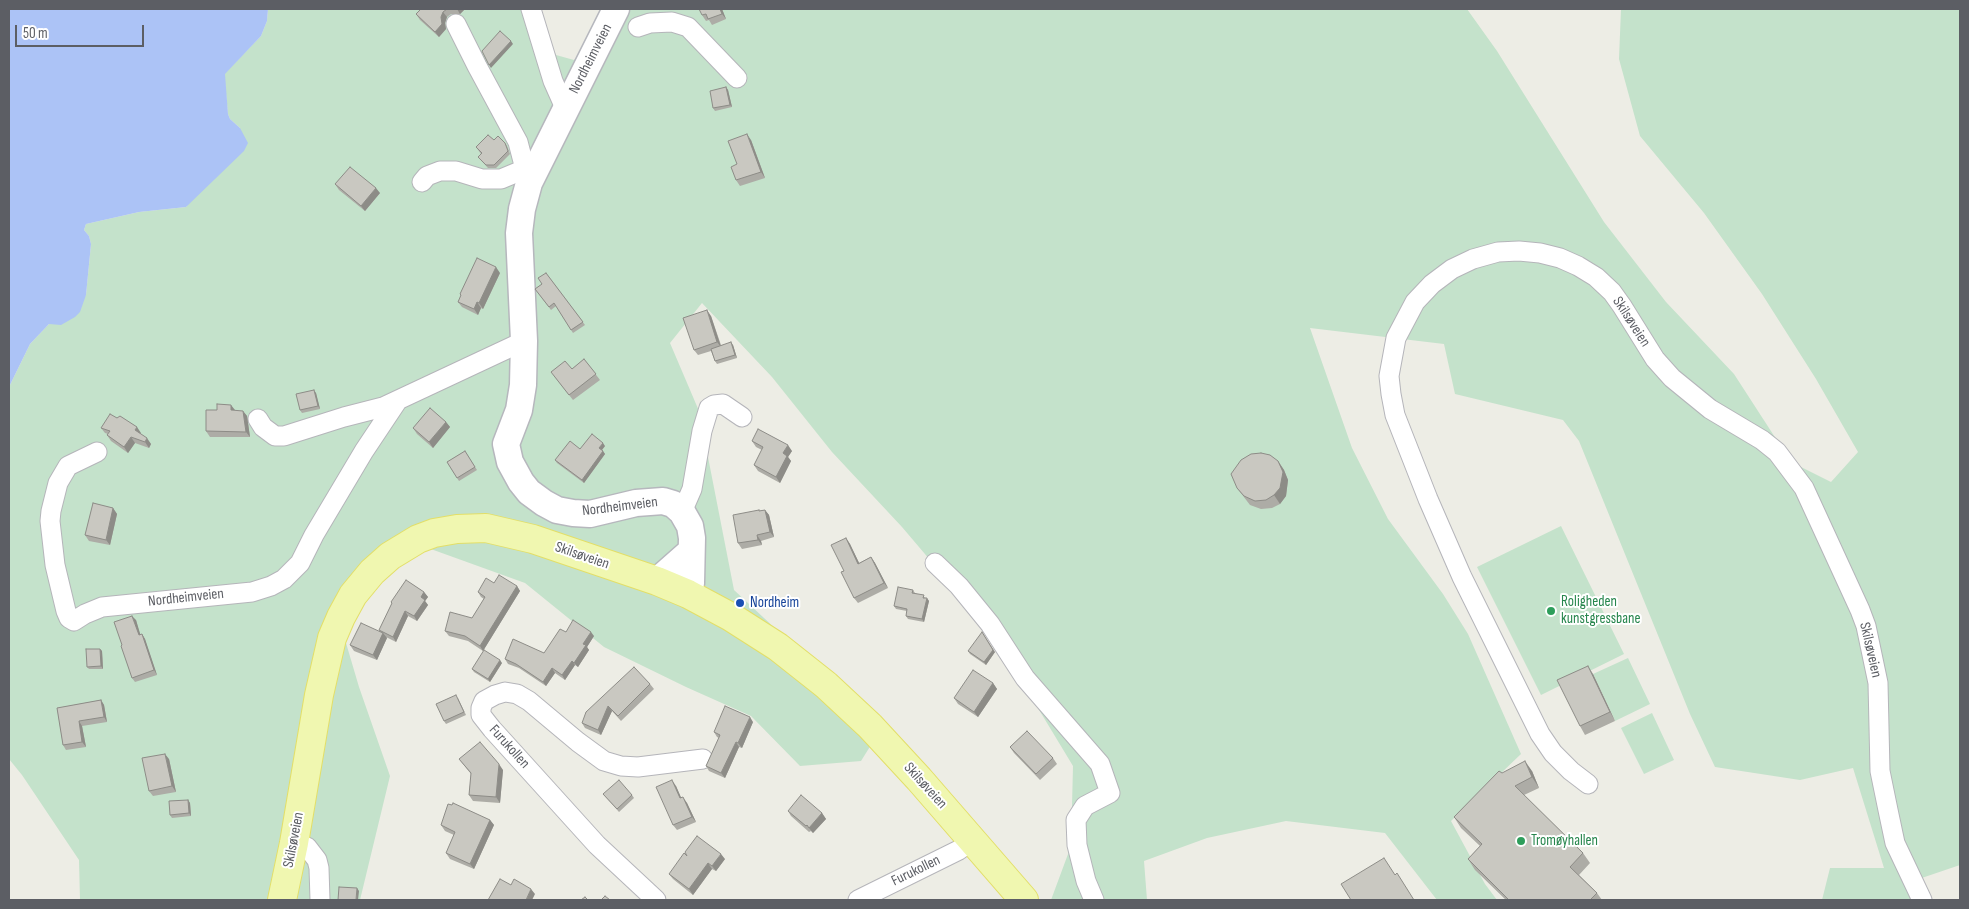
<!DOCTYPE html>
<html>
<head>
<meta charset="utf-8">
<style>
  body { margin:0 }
  #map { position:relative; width:1969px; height:909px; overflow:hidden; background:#edede5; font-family:"Sofia Sans Condensed",sans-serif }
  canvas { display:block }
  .frame { position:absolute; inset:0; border:10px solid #5c5e64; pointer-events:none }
  .scale { position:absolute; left:15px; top:25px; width:129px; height:22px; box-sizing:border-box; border:2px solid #5c5e64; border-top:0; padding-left:6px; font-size:15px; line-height:18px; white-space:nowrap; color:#5c5e64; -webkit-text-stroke:4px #fff; paint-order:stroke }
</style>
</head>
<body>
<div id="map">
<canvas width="1969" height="909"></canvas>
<div class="frame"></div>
<div class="scale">50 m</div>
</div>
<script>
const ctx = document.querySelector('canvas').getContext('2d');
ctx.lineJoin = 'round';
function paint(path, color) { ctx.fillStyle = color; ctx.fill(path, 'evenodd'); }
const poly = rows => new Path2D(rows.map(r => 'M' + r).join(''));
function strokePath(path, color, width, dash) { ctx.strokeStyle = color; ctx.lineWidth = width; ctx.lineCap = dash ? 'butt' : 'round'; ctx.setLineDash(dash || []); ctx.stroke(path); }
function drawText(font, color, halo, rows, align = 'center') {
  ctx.font = font + ' "Sofia Sans Condensed",sans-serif'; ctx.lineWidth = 4; ctx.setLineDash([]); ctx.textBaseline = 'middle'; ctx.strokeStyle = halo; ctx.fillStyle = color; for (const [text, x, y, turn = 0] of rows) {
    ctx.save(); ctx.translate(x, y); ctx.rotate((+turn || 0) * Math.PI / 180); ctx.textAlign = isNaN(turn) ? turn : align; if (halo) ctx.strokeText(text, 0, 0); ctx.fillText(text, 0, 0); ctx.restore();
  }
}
const green = poly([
  [268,9,536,9,556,55,574,60,597,36,606,9,1467,9,1497,51,1604,222,1666,302,1734,374,1791,462,1831,482,1858,452,1816,379,1762,294,1704,213,1640,136,1619,59,1621,9,1960,9,1960,865,1907,883,1920,900,1822,900,1830,868,1884,868,1853,768,1800,780,1715,767,1690,714,1579,441,1563,420,1455,394,1444,344,1310,328,1352,448,1388,519,1443,594,1468,634,1521,754,1451,821,1485,884,1497,900,1437,900,1385,833,1286,821,1207,838,1144,861,1147,900,1051,900,1071,846,1073,766,1021,680,964,600,902,527,832,452,772,377,702,303,670,343,699,411,734,590,809,660,876,737,861,761,800,766,751,716,686,687,604,647,525,583,428,548,372,568,341,626,359,687,390,776,360,900,80,900,79,860,22,775,9,759,9,387,30,344,49,324,86,295,91,244,89,236,84,230,86,224,139,212,186,207,240,128,230,119,228,114,224,74,261,36,267,21],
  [1561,526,1624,654,1541,695,1477,567],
  [1628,658,1650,704,1615,721,1593,674],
  [1652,713,1674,760,1644,774,1621,728]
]);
const water = poly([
  [9,9,268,9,267,21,261,36,225,74,228,114,230,119,240,128,248,143,244,151,186,207,139,212,86,224,84,230,89,236,91,244,86,295,80,312,75,317,61,325,49,324,30,344,9,387]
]);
const street = poly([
  [531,9,553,81,565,108],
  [456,24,477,66,518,142,525,169,525,178,529,183],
  [638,27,650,23,672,22,688,27,737,78],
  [422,182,427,176,440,171,456,171,482,179,501,179,525,169],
  [258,419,263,427,275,436,284,436,344,417,383,407,524,341],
  [97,452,68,466,58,483,51,511,50,521,55,565,66,611,69,618,74,621,85,614,102,607,252,592,271,586,284,579,300,563,314,535,364,451,398,400],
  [682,512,692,489,702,431,709,408,714,405,723,404,742,417],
  [935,563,959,586,990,624,1025,678,1100,764,1110,793,1085,806,1076,820,1077,845,1086,881,1094,900],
  [1588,784,1571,771,1553,753,1540,734,1462,577,1428,499,1395,415,1391,394,1389,376,1396,338,1415,302,1432,284,1452,269,1473,259,1498,252,1519,251,1540,253,1560,258,1578,266,1596,277,1612,292,1622,306,1655,359,1672,378,1710,409,1762,440,1777,452,1804,488,1860,610,1866,626,1878,683,1880,771,1888,810,1895,843,1922,900],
  [294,843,307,847,317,860,319,868,320,900],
  [656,900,597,845,492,729,481,715,481,708,484,701,495,695,505,692,517,694,529,701,578,742,604,761,621,766,638,767,703,759],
  [858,900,959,850,972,840]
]);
const secondary = poly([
  [616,9,529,183,522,209,519,233,524,341,523,385,519,410,506,444,510,462,521,482,529,492,544,503,557,510,573,513,590,514,636,503,663,501,673,504,682,512,690,526,692,538,691,583,688,594],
  [657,581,691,551]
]);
const primary = poly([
  [282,900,294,843,319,695,332,638,341,617,353,595,372,572,390,556,418,539,434,533,457,529,486,528,533,539,657,581,688,594,731,617,778,647,826,685,870,726,919,779,1024,900]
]);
const wall = poly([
  [421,9,465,9,460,14,451,14,447,17,445,23,446,29,439,37,420,20,416,14],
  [722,9,726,19,712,25,709,20,706,21,702,15],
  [726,87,728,90,732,107,715,111,713,108],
  [494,140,505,143,507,146,510,154,496,168,488,168,478,157,481,154,476,147],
  [751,140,765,178,740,186,736,180,737,164],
  [335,184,380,193,365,211,339,190],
  [500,273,483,309,481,308,478,315,462,307,458,302,461,296,460,294],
  [546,273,585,325,573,333,556,306,551,310,535,289,542,284],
  [711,316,721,345,733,345,737,358,717,364,715,361,711,351,698,355,694,350],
  [584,359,600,380,573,400,555,377,572,369],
  [316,393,320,409,302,413,300,410],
  [235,411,243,411,247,416,250,437,210,437,206,431],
  [446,422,450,427,433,448,417,434,413,428],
  [101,428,141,433,140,434,151,444,149,448,135,443,128,453,111,441,107,435,108,434,105,433],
  [752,441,792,451,788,457,791,461,780,483,758,471,754,465,762,450,756,447],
  [605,446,602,450,605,454,584,483,557,463,555,460,580,449],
  [465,451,477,470,459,481,447,462],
  [1278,461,1284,470,1288,480,1286,496,1280,504,1272,508,1261,509,1250,505,1237,488],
  [113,508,117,514,110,545,89,541,85,535],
  [765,510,769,515,774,537,761,541,762,545,742,549,738,543,759,511],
  [846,538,850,544,859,563,871,557,875,563,888,588,858,603,854,598,844,571],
  [494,583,517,586,520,591,483,651,468,641,449,636,445,631,472,618,484,599,481,597,478,592],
  [913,590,915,593,926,598,929,601,924,622,908,619,906,616,907,611,896,609,894,606],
  [424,592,428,597,425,601,428,605,417,621,408,616,396,642,386,637,387,638,377,660,354,651,350,645,379,631,392,603,391,602],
  [136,620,140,635,142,634,145,639,157,675,135,682,132,678,122,645],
  [566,632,594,636,587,647,589,650,578,667,575,665,565,680,555,673,546,686,519,668,508,664,505,659,544,653],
  [100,649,102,651,103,669,89,669,87,667],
  [968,651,995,652,986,665,970,654],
  [502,663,490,682,474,672,472,669],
  [1593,674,1615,721,1585,735,1580,726],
  [993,683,997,689,978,717,958,704,954,698],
  [650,684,654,689,621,721,612,711,601,735,585,728,582,723],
  [458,698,466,715,446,724,444,721],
  [101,700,104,705,107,722,82,726,86,747,66,750,63,745,57,708],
  [753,722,742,748,739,747,725,778,709,771,706,766,719,738,717,737,714,732],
  [1010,747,1053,758,1057,764,1040,780,1014,753],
  [169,759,176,792,153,796,149,791],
  [459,759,503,770,500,803,473,801,469,795,471,774],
  [1532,771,1539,788,1524,795,1583,853,1590,863,1579,875,1597,893,1602,900,1506,900,1475,870,1468,859,1480,846,1461,828,1454,817,1502,773],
  [676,786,681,798,687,803,696,822,677,830,673,825],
  [603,794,632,795,634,798,619,812],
  [188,800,190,803,191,816,172,818,170,815],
  [788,811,822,813,826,819,813,833,811,831,809,832,791,816],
  [490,820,494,825,474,869,450,859,446,853,454,835,445,831,441,825],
  [687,856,725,859,716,871,712,869,693,895,673,879,669,874]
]);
const shadedWall = poly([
  [457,9,465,9,460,14],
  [720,9,722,9,726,19,722,14],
  [443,12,447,17,445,23,446,29,439,37,435,32],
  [511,41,513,44,491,68,489,65],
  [726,87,728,90,732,107,730,105],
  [747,134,751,140,765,178,761,172],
  [376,188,380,193,365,211,361,206],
  [496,267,500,273,483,309,479,303],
  [477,302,481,308,478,315,474,309],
  [707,310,711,316,721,347,717,342],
  [731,342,733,345,737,358,735,355],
  [314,390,316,393,320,409,318,406],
  [231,405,235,410,231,410],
  [243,411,247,416,250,437,246,432],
  [446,422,450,427,433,448,429,442],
  [137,427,141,433,139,436,135,430],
  [131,437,135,443,128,453,124,447],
  [147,438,151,444,149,448,145,442],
  [603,443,605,446,601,451,599,448],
  [788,445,792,451,788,457,791,461,780,483,776,477,783,453],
  [603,451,605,454,584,483,582,480],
  [1278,461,1284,470,1288,480,1286,496,1280,504,1274,495],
  [113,508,117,514,110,545,106,540],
  [765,510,769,515,774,537,770,532],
  [757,535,761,541,762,545,758,540],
  [846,538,850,544,862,569,858,564],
  [871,557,875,563,888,588,884,583],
  [517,586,520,591,483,651,480,646],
  [424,592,428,597,425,601,428,605,417,621,414,616,421,597],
  [927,598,929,601,924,622,922,619],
  [405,611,408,616,396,642,393,637],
  [132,616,136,620,142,640,139,635],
  [591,632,594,636,587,647,589,650,578,667,574,663,583,644],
  [982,632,995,652,986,665,984,662],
  [383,633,387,638,377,660,373,655],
  [142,634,145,639,157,675,154,670],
  [100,649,102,651,103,669,101,666],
  [500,660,502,663,490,682,488,679],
  [572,661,575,665,565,680,562,675],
  [1588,666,1593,674,1615,721,1610,712],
  [552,668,555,673,546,686,543,682],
  [993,683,997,689,978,717,974,712],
  [101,700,104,705,107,722,104,717],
  [608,706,612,711,601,735,598,730],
  [750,717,753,722,742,748,738,743],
  [79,721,82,726,86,747,82,742],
  [736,742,739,747,725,778,721,773],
  [165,754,169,759,176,792,172,786],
  [1525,761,1532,771,1539,788,1532,777],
  [499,764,503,770,500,803,496,797],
  [672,780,676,786,684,804,680,798],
  [683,797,687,803,696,822,692,817],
  [188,800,190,803,191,816,189,813],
  [822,813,826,819,813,833,809,828],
  [490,820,494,825,474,869,470,864],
  [721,854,725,859,716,871,712,866],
  [708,863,712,869,693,895,689,889],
  [357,888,359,891,358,900,356,900],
  [531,889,535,894,532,900,526,900]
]);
const building = poly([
  [421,9,447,9,443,12,441,17,442,24,435,32,416,14,421,9],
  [699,9,720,9,722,14,708,19,706,14,702,15,699,9],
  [500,31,511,41,489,65,482,51,500,31],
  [726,87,730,105,713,108,710,91,726,87],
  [747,134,761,172,736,180,731,167,737,164,728,141,747,134],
  [488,135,494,140,498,136,505,143,508,151,494,165,486,165,478,157,482,153,476,147,488,135],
  [350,167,376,188,361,206,335,184,350,167],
  [477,258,496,267,479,303,477,302,474,309,458,302,461,295,460,294,477,258],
  [546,273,583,322,571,330,554,303,549,307,535,289,542,284,538,278,546,273],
  [707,310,717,342,694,350,683,318,707,310],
  [731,342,735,355,715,361,711,349,731,342],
  [584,359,596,374,569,395,551,372,565,361,572,369,584,359],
  [314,390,318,406,300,410,296,394,314,390],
  [217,404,231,405,231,410,243,411,246,432,206,431,206,410,217,410,217,404],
  [430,408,446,422,429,442,413,428,430,408],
  [110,414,117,418,120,416,137,427,135,430,147,438,145,442,131,437,124,447,107,435,110,431,101,428,110,414],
  [758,429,788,445,783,453,787,456,776,477,754,465,763,447,752,441,758,429],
  [592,434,603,443,599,448,603,451,582,480,555,460,570,441,580,449,592,434],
  [465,451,475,467,457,478,447,462,465,451],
  [1261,453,1270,455,1278,461,1283,472,1280,488,1274,495,1266,500,1255,501,1244,496,1237,488,1231,474,1241,460,1251,454,1261,453],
  [93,503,113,508,106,540,85,535,93,503],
  [759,510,759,511,765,510,770,532,757,535,758,540,738,543,733,515,759,510],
  [846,538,858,564,871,557,884,583,854,598,841,572,844,571,831,545,846,538],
  [499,575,517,586,480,646,465,636,445,631,450,612,472,618,485,597,478,592,486,578,494,583,499,575],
  [406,580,424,592,421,597,425,600,414,616,405,611,393,637,379,630,392,603,391,602,406,580],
  [898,587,913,590,912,593,924,595,923,598,927,598,922,619,906,616,907,609,894,606,898,587],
  [132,616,139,635,142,634,154,670,132,678,121,646,122,645,114,622,132,616],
  [573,620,591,632,583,644,586,645,574,663,572,661,562,675,552,668,543,682,516,664,505,659,513,639,544,653,560,629,566,632,573,620],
  [361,623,383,633,373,655,350,645,361,623],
  [982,632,993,650,984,662,968,651,982,632],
  [86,649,100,649,101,666,87,667,86,649],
  [484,650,500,660,488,679,472,669,484,650],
  [1588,666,1610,712,1580,726,1557,680,1588,666],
  [634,667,650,684,618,716,608,706,598,730,582,723,586,712,634,667],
  [973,670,993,683,974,712,954,698,973,670],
  [456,695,464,712,444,721,436,704,456,695],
  [101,700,104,717,79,721,82,742,63,745,57,708,101,700],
  [725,706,750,717,738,743,736,742,721,773,706,766,720,735,714,732,725,706],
  [1027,731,1053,758,1036,774,1010,747,1027,731],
  [480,742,499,764,496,797,469,795,471,773,459,759,480,742],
  [165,754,172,786,149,791,142,758,165,754],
  [1525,761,1532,777,1515,786,1583,853,1570,867,1597,893,1590,900,1509,900,1468,859,1482,844,1454,817,1499,771,1502,773,1525,761],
  [619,780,632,795,617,809,603,794,619,780],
  [672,780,680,798,683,797,692,817,673,825,656,787,672,780],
  [801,795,822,813,809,828,807,825,806,826,788,811,801,795],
  [188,800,189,813,170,815,169,801,188,800],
  [453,803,490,820,470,864,446,853,455,832,441,825,448,804,452,805,453,803],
  [697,836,721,854,712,866,708,863,689,889,669,874,684,853,687,856,685,852,697,836],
  [1384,858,1395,875,1397,873,1414,900,1351,900,1341,884,1384,858],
  [500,879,511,885,514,879,531,889,526,900,488,900,500,879],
  [339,887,357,888,356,900,338,900,339,887],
  [605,896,610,900,601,900,605,896],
  [585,897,588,900,581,900,585,897]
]);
const markers = [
  [740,603,5,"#1a4fb4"],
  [1551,611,5,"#2e9e5b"],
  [1521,841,5,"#2e9e5b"]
];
const streetNames = [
  ["Nordheimveien",591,59,-63],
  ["Skilsøveien",1631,322,57],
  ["Nordheimveien",620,507,-7],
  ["Skilsøveien",582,556,19],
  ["Nordheimveien",186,598,-6],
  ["Skilsøveien",1870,650,77],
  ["Furukollen",509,747,48],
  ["Skilsøveien",925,786,48],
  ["Skilsøveien",294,840,-79],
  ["Furukollen",916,871,-26]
];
const leisureNames = [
  ["Roligheden",1561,602],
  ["kunstgressbane",1561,619],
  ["Tromøyhallen",1531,841]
];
const transitNames = [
  ["Nordheim",750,603]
];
paint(green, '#c4e2cb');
paint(water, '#acc3f6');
strokePath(street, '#b5b5ba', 21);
strokePath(secondary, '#b6b7bd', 29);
strokePath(primary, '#e3df68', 30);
strokePath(street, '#fff', 19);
strokePath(secondary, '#fff', 26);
strokePath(primary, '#f0f7b0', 28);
paint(wall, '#adaca6');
paint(shadedWall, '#8d8c87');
paint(building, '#c9c8c1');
strokePath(building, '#8d8c87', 1);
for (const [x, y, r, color] of markers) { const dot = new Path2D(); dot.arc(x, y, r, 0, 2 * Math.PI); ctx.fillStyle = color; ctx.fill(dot); strokePath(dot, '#fff', 2); }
drawText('15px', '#5c5e64', '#fff', streetNames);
drawText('15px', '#27864d', '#fff', leisureNames, 'left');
drawText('15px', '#164399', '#fff', transitNames, 'left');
</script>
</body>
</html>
